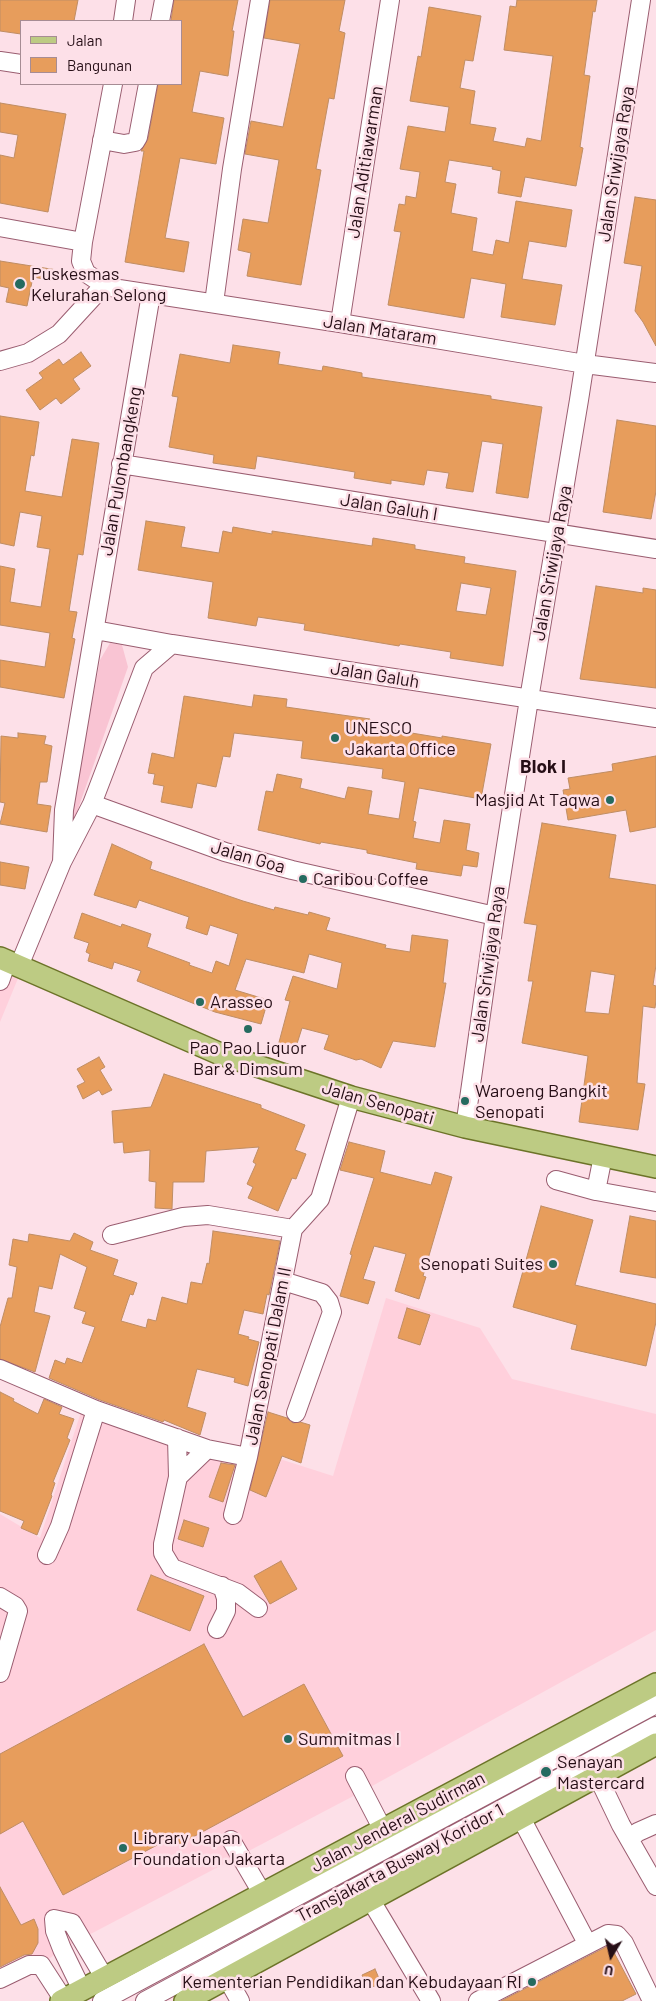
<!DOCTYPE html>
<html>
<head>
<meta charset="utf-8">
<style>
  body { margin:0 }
  #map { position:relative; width:656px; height:2001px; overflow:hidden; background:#fde0e8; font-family:Barlow,sans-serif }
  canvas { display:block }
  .legend { position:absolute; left:20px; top:20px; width:162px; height:65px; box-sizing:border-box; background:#fde0e8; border:1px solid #a78c94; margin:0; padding:6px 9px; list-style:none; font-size:15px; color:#260e16 }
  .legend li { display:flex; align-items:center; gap:10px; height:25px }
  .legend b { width:25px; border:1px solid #a78c94 }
  .north { position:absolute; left:586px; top:1931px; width:50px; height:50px; -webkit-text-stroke:4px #fde0e8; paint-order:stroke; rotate:189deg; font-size:14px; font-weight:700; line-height:20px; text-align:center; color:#260e16 }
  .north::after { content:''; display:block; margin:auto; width:18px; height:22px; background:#260e16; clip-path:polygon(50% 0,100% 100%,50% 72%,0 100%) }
</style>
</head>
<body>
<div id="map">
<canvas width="656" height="2001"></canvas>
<ul class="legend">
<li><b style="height:6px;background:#bdcb83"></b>Jalan</li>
<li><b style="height:14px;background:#e79d5c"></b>Bangunan</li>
</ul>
<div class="north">U</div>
</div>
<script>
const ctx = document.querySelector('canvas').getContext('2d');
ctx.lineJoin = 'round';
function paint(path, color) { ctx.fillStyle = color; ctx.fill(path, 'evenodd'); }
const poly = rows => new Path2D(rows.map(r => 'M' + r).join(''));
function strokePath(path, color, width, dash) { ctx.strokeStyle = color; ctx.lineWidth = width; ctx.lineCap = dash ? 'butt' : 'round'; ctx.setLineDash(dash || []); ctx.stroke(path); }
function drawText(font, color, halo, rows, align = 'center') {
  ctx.font = font + ' Barlow,sans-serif'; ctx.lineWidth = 5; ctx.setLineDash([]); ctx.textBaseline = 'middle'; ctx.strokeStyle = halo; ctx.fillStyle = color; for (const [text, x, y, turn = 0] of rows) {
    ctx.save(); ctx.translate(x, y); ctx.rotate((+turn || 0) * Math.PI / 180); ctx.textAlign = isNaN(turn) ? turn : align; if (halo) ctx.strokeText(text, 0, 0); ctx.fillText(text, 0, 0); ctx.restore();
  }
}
const built = poly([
  [0,967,19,976,0,1022],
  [386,1298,480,1328,512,1379,656,1414,656,1630,363,1791,62,1949,41,1965,0,1989,0,1514,40,1538,82,1409,236,1464,239,1446,333,1476]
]);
const green = poly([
  [110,643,122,645,128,667,72,826,69,825,100,660]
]);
const building = poly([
  [0,0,78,0,74,21,21,21,21,34,0,31,0,0],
  [174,0,238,0,232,31,234,31,228,76,200,71,192,112,224,118,216,164,180,158,165,238,189,242,184,272,125,262,144,151,141,151,148,139,158,84,181,84,181,21,171,21,174,0],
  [270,0,345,0,339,31,345,33,334,99,329,98,316,169,321,170,301,285,247,276,251,253,238,250,243,219,268,223,279,160,245,154,251,121,283,127,300,44,264,38,270,0],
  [517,0,597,0,595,12,593,11,584,75,590,76,580,147,583,148,576,186,525,177,521,197,498,193,501,171,492,169,493,167,449,160,445,182,456,184,451,213,477,218,472,251,493,255,496,240,509,243,516,201,572,210,566,247,529,241,522,279,562,285,555,325,501,317,506,284,471,278,464,318,388,305,401,232,394,231,399,204,405,205,406,196,416,198,420,172,400,169,408,126,445,132,449,107,410,101,418,56,421,57,429,7,481,16,473,61,465,60,460,88,475,91,470,124,496,128,493,141,525,147,527,138,541,141,553,56,504,50,510,6,516,7,517,0],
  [0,103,66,114,48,212,0,203,0,155,14,158,18,135,0,132,0,103],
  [635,197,656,200,656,346,643,322,635,311,642,266,624,263,635,197],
  [0,261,57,270,55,281,33,277,27,306,6,302,9,288,0,286,0,261],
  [233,345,280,352,278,364,322,371,323,366,362,373,362,377,491,396,491,399,542,407,528,498,496,493,503,444,482,441,473,492,446,488,449,473,427,470,424,485,391,480,391,484,354,478,355,472,257,456,255,469,213,463,214,455,169,447,178,397,172,396,180,354,230,363,233,345],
  [81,352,91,366,73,379,80,389,61,404,56,398,40,410,26,390,43,378,39,373,59,359,63,365,81,352],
  [0,416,39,422,34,456,31,455,25,491,62,497,72,439,99,443,83,555,78,554,69,611,77,612,72,638,75,639,64,698,0,687,0,660,45,667,50,633,0,625,0,566,15,569,10,602,41,607,50,549,37,547,42,516,20,512,14,546,0,543,0,416],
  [617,420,656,426,656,491,651,519,603,512,617,420],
  [146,521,185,527,181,547,219,553,223,531,232,533,233,527,272,534,272,531,372,546,373,538,415,545,415,549,465,557,464,563,516,571,503,666,450,658,451,652,400,644,399,646,304,630,305,624,258,617,256,626,208,618,213,582,138,570,146,521],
  [461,583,491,588,486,615,456,611,461,583],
  [596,586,643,593,643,588,656,590,656,688,580,679,596,586],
  [254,695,287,699,286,707,370,719,369,726,442,738,442,736,491,744,481,799,419,788,413,821,416,822,413,838,440,843,444,820,470,824,466,850,479,853,477,867,463,865,461,876,416,869,417,863,367,853,367,850,321,842,320,844,258,830,266,791,273,792,277,774,302,779,300,788,345,799,348,787,372,791,368,814,399,819,405,782,382,778,383,769,301,758,303,741,234,733,230,757,223,756,216,787,197,783,192,808,161,802,164,786,153,784,155,774,148,773,152,753,174,758,184,696,252,707,254,695],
  [18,733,46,736,44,744,52,746,47,782,40,782,37,804,51,806,47,832,0,824,5,803,0,802,1,736,18,738,18,733],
  [656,756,656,827,630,832,626,810,568,820,563,790,570,789,568,778,613,771,612,764,656,756],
  [542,823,616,835,609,878,656,885,656,965,653,985,656,986,656,1000,655,1008,643,1006,637,1083,645,1084,638,1130,579,1122,588,1056,522,1043,533,981,528,981,537,925,524,923,542,823],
  [591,971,615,975,609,1014,585,1012,591,971],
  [112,844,152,862,150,869,243,901,274,910,275,907,308,915,309,912,330,918,326,930,386,945,385,948,410,952,412,935,448,940,443,983,446,983,435,1047,393,1041,381,1068,361,1059,356,1060,324,1049,329,1035,302,1028,295,1050,278,1046,290,1001,285,1000,293,976,337,989,342,963,309,954,304,973,246,959,235,990,268,1000,261,1024,215,1012,137,981,141,971,114,962,112,969,88,961,90,954,86,952,89,943,74,938,82,913,121,927,122,924,151,934,147,947,190,963,189,965,212,973,216,961,229,966,238,934,210,925,207,935,186,928,189,917,139,900,136,908,94,895,112,844],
  [0,862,29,867,25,889,0,885,0,862],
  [99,1057,105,1067,100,1070,112,1090,102,1095,99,1090,83,1099,77,1086,85,1082,77,1069,99,1057],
  [164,1074,261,1105,261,1108,305,1125,295,1150,306,1154,296,1179,292,1178,278,1211,248,1198,253,1187,247,1184,256,1164,253,1162,259,1147,206,1151,204,1182,173,1182,172,1209,155,1208,156,1182,149,1181,150,1150,124,1153,123,1142,114,1143,112,1111,151,1107,164,1074],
  [349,1142,385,1151,380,1172,431,1185,435,1172,452,1177,423,1276,426,1277,419,1299,395,1291,406,1254,374,1246,363,1279,375,1282,368,1304,340,1296,352,1255,350,1254,374,1178,340,1170,349,1142],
  [541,1206,593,1220,575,1285,656,1304,656,1322,646,1366,571,1349,577,1325,513,1307,541,1206],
  [630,1216,656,1221,656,1278,620,1272,630,1216],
  [213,1231,280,1241,269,1295,267,1294,263,1314,244,1310,238,1334,249,1337,248,1339,259,1342,248,1386,234,1382,235,1378,197,1369,187,1407,206,1413,200,1435,164,1420,163,1422,100,1400,49,1378,55,1360,65,1364,67,1358,82,1363,95,1327,82,1323,86,1312,74,1308,87,1267,60,1254,52,1289,39,1286,34,1312,50,1316,35,1372,0,1359,0,1327,8,1298,12,1298,17,1267,9,1265,13,1239,28,1242,29,1234,70,1241,74,1233,93,1242,90,1250,118,1260,113,1275,137,1283,133,1295,130,1294,121,1321,146,1328,148,1319,156,1321,162,1297,187,1304,191,1282,202,1284,207,1263,209,1264,213,1231],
  [407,1308,430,1315,420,1345,398,1338,407,1308],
  [0,1392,14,1399,13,1401,38,1414,44,1399,62,1407,59,1414,74,1419,67,1438,70,1440,53,1482,55,1483,51,1495,52,1496,37,1535,21,1528,24,1521,0,1511,0,1392],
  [268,1412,287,1418,293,1423,300,1422,310,1425,301,1463,282,1456,266,1497,250,1490,268,1412],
  [221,1463,235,1465,223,1502,209,1497,221,1463],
  [184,1520,209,1528,203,1547,178,1539,184,1520],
  [281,1561,297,1589,270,1604,254,1576,281,1561],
  [151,1575,204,1596,190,1631,137,1610,151,1575],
  [204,1644,243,1717,304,1684,343,1756,180,1844,176,1835,63,1895,23,1821,0,1834,0,1754,204,1644],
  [0,1887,21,1925,34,1919,38,1929,38,1943,32,1954,24,1955,0,1967,0,1887],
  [610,1945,636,1994,622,2001,501,2001,610,1945],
  [375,1969,381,1983,368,1989,362,1975,375,1969]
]);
const minor = poly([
  [123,21,126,0],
  [160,21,164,0],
  [0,61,21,64],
  [113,84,83,242,81,261,86,273,104,285,119,289,340,323,585,364,656,373],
  [102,140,124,144,135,142,138,137,148,84],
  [0,227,83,242],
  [214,303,232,169,260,0],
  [340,323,390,0],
  [0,361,28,353,59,334,104,285],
  [121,464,656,549],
  [95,630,172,644,656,718],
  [92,804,225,852,292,870,495,916],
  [62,862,64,810,151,294],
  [19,966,62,862,92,804,144,668,172,644],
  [0,981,7,961],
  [465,1127,495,916,529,699,579,400,641,0],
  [603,1156,596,1191,656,1202],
  [556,1180,596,1191],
  [112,1235,183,1217,208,1215,293,1229],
  [283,1281,322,1293,329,1302,332,1312,296,1413],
  [0,1369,96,1410,207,1449,248,1457],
  [177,1438,178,1477,163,1544,163,1553,172,1568,238,1593,258,1608],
  [178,1477,207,1449],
  [233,1515,248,1457,293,1229,320,1199,351,1097],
  [47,1555,60,1526,96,1410],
  [0,1597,15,1606,18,1611,0,1673],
  [217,1629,226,1611,226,1598,222,1586],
  [597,1775,621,1825,656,1886],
  [355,1776,383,1830],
  [521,1818,587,1943],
  [630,1838,638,1832,656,1824],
  [231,1840,262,1893],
  [370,1899,431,2001],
  [227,1978,240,2001],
  [0,1979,29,1965,41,1965,63,1999],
  [82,1990,62,1949,55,1931,54,1919,72,1923,104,1977],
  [102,2001,656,1704],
  [145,2001,656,1726],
  [478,2001,608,1934,617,1935,624,1943,652,2001]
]);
const major = poly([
  [0,958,218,1053,351,1097,465,1127,656,1167],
  [61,2001,656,1684],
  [185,2001,656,1744]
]);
const markers = [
  [20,284,6,"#256b60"],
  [335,738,5,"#256b60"],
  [610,800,5,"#256b60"],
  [303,879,5,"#256b60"],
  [200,1002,5,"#256b60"],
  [248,1029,5,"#256b60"],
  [465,1101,5,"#256b60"],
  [553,1264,5,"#256b60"],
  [288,1739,5,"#256b60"],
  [546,1772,6,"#256b60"],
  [123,1848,5,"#256b60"],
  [532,1982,5,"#256b60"]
];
const streetNames = [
  ["Jalan Aditiawarman",365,162,-81],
  ["Jalan Sriwijaya Raya",616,164,-81],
  ["Jalan Mataram",380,330,9],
  ["Jalan Pulombangkeng",121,471,-80],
  ["Jalan Galuh I",389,507,9],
  ["Jalan Sriwijaya Raya",552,563,-80],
  ["Jalan Galuh",375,675,9],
  ["Jalan Goa",248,857,16],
  ["Jalan Sriwijaya Raya",488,964,-82],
  ["Jalan Senopati",378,1103,16],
  ["Jalan Senopati Dalam II",268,1356,-79],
  ["Jalan Jenderal Sudirman",398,1822,-28],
  ["Transjakarta Busway Koridor 1",400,1863,-28]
];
const poiNames = [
  ["Puskesmas",31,274],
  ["Kelurahan Selong",31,295],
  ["UNESCO",345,728],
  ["Jakarta Office",345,749],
  ["Masjid At Taqwa",600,800,"right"],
  ["Caribou Coffee",313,879],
  ["Arasseo",210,1002],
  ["Pao Pao Liquor",248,1048,"center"],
  ["Bar & Dimsum",248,1069,"center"],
  ["Waroeng Bangkit",475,1091],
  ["Senopati",475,1112],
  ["Senopati Suites",543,1264,"right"],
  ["Summitmas I",298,1739],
  ["Senayan",557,1762],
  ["Mastercard",557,1783],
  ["Library Japan",133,1838],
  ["Foundation Jakarta",133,1859],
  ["Kementerian Pendidikan dan Kebudayaan RI",522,1982,"right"]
];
const neighbourhoodNames = [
  ["Blok I",543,767]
];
paint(built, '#ffd0dc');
paint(green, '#f9c4d3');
paint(building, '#e79d5c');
strokePath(building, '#bf8d64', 1);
strokePath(minor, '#9a5d70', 20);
strokePath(major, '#6c7328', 24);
strokePath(minor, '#fff', 18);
strokePath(major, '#bdcb83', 21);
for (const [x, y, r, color] of markers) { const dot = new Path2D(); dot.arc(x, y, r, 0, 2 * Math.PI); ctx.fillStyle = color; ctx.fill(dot); strokePath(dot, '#fde0e8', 2); }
drawText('18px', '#260e16', '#fde0e8', streetNames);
drawText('18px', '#260e16', '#fde0e8', poiNames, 'left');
drawText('bold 19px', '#260e16', '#fde0e8', neighbourhoodNames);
</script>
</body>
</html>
